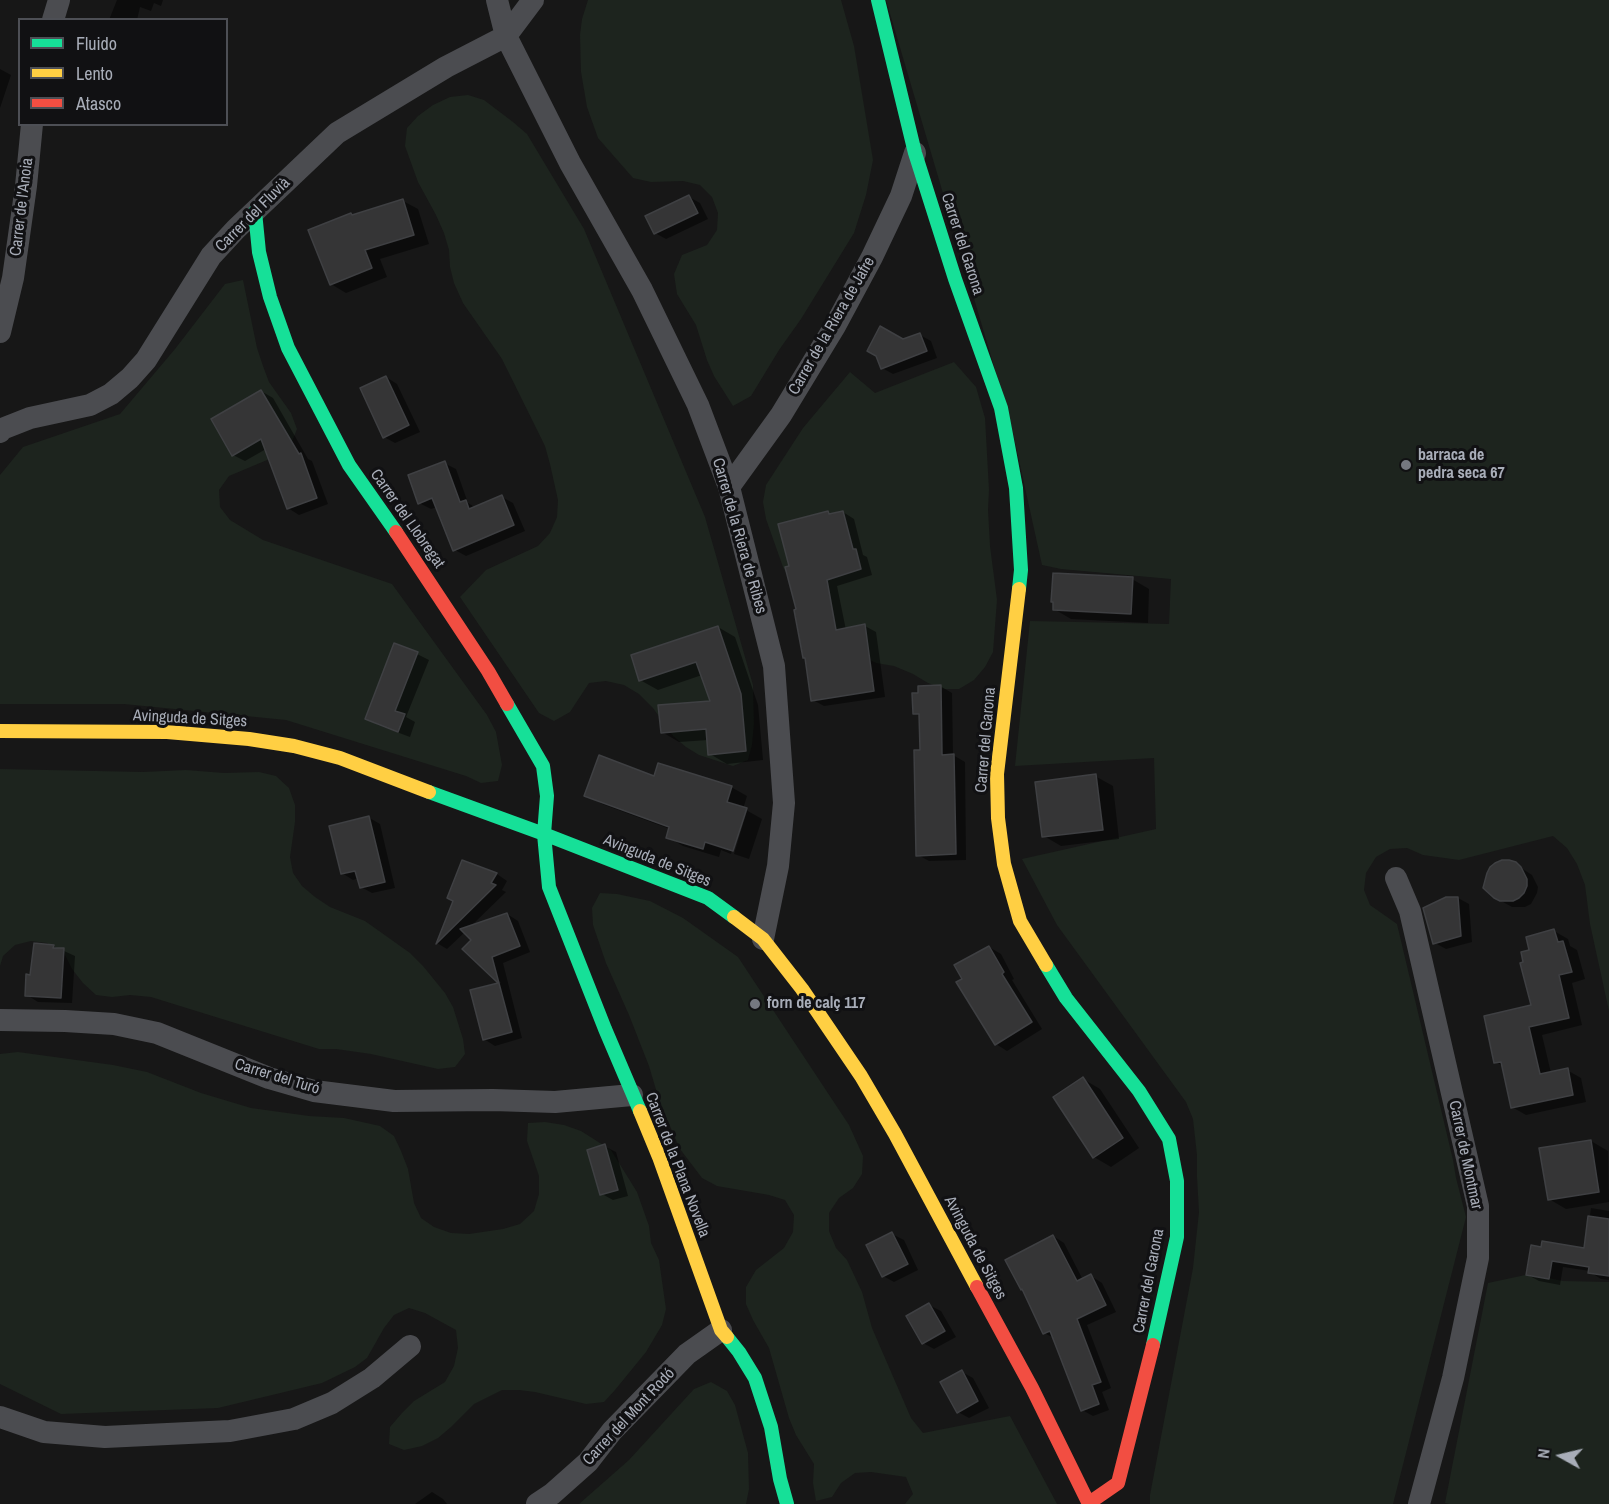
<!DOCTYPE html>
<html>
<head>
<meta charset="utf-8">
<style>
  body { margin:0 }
  #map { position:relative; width:1609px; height:1504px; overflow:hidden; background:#171717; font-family:"Archivo Narrow",sans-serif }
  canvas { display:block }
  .legend { position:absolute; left:18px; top:18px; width:210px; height:108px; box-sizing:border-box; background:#111113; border:2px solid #4d4f55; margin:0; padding:8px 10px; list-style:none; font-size:18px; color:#a8adb8 }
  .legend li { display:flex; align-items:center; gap:12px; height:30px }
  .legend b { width:30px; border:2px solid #4d4f55 }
  .north { position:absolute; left:1531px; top:1426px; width:60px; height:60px; -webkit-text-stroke:4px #111113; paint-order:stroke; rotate:278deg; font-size:16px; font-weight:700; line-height:24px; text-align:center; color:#a8adb8 }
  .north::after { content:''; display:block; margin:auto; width:21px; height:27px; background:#a8adb8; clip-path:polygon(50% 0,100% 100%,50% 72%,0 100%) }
</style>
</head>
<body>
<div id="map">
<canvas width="1609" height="1504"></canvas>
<ul class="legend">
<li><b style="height:8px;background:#16e098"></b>Fluido</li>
<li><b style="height:8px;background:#ffcf43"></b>Lento</li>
<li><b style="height:8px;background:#f24e42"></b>Atasco</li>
</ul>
<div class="north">N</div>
</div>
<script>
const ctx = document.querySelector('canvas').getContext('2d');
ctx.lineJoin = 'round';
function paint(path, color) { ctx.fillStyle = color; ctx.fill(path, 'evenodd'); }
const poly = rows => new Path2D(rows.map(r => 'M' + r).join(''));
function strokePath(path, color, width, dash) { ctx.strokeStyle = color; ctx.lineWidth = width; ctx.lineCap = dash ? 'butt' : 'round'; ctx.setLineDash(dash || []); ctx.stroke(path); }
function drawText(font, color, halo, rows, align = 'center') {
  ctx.font = font + ' "Archivo Narrow",sans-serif'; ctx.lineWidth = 6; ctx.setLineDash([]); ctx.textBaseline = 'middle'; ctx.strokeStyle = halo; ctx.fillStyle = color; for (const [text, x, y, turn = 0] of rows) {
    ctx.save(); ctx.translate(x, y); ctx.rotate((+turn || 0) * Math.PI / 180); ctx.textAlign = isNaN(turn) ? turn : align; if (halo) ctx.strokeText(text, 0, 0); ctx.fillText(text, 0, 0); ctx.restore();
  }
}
const green = poly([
  [588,0,841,0,854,46,873,160,866,195,854,233,801,319,779,350,751,396,733,406,714,376,707,360,696,325,677,294,674,274,682,255,707,245,717,230,718,213,712,197,700,185,683,181,651,182,633,178,598,138,587,107,581,72,580,35,582,19],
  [886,0,1609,0,1609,1011,1590,924,1585,885,1577,864,1567,848,1553,836,1459,860,1423,855,1407,848,1390,849,1376,857,1366,873,1364,890,1370,905,1397,924,1453,1160,1456,1178,1466,1217,1393,1504,1150,1504,1150,1495,1193,1268,1199,1212,1197,1177,1197,1155,1193,1119,1186,1102,1057,925,1022,859,1156,829,1154,758,1015,766,1030,621,1169,624,1171,579,1061,569,1042,565,1011,424],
  [468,95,484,100,513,122,527,134,584,229,705,517,753,685,754,724,752,745,748,760,733,766,699,755,686,747,673,736,653,708,639,694,624,685,606,681,589,683,570,712,554,721,539,713,460,597,486,570,538,546,550,533,557,517,558,500,550,464,545,446,502,359,463,303,454,283,450,267,449,250,444,233,436,215,418,182,405,146,407,128,418,116,433,105,450,97],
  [243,280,257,348,263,366,269,382,291,413,297,429,291,444,279,455,229,476,219,490,220,507,230,520,263,540,392,584,487,715,496,732,502,765,498,781,481,783,466,776,286,720,124,704,0,704,0,475,23,447,120,414,175,349,225,284],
  [954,362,976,387,985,418,989,490,988,510,990,546,997,600,993,652,985,667,974,680,959,689,944,689,928,683,913,674,894,666,876,663,859,655,791,582,783,567,766,519,763,502,766,485,803,428,850,372,875,393],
  [0,769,143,772,186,770,224,773,259,772,276,776,289,788,295,805,295,822,290,857,293,873,302,886,315,897,330,907,365,921,410,953,423,966,445,993,453,1007,463,1039,465,1054,455,1067,438,1069,371,1054,336,1049,319,1049,151,997,130,995,112,997,96,995,83,983,72,969,64,953,47,943,31,941,15,945,3,956,0,966],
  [600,893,617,894,650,901,683,918,738,957,849,1125,863,1156,862,1174,853,1188,839,1198,829,1213,829,1231,836,1248,847,1260,862,1292,872,1328,911,1418,923,1433,1010,1416,1057,1504,905,1504,913,1494,906,1477,871,1472,855,1473,841,1483,832,1497,816,1501,813,1483,814,1464,796,1435,789,1418,769,1348,753,1320,746,1304,746,1287,756,1270,784,1248,793,1232,794,1215,785,1200,769,1195,717,1186,702,1178,680,1149,660,1103,649,1066,629,1015,606,963,593,925,592,908],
  [18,1052,113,1065,147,1072,201,1093,251,1108,309,1116,344,1118,380,1126,394,1136,401,1151,408,1169,414,1203,421,1218,434,1227,451,1233,469,1234,503,1229,520,1224,534,1211,539,1194,539,1176,527,1141,528,1123,545,1122,564,1125,581,1131,611,1150,637,1192,649,1226,651,1243,659,1260,666,1309,662,1325,646,1352,615,1390,604,1402,586,1404,535,1392,519,1390,502,1390,474,1404,451,1427,438,1438,422,1446,404,1450,389,1444,390,1427,402,1413,414,1401,445,1382,454,1366,458,1348,456,1330,425,1313,409,1308,394,1315,384,1328,367,1358,355,1367,322,1383,218,1408,61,1414,0,1384,0,1054],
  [1530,1274,1563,1281,1609,1282,1609,1504,1449,1504,1445,1503,1488,1283],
  [711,1382,727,1391,735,1405,748,1453,749,1489,746,1504,579,1504,629,1460,694,1389]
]);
const shadow = poly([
  [117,0,163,0,161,6,154,3,151,11,140,7,137,20,109,20],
  [0,69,11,75,0,108],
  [689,197,700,203,708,219,666,239,655,233],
  [403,201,418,209,429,244,380,259,387,277,346,293,331,284,354,216],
  [920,335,931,341,937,358,893,374,882,368,903,341],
  [386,377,397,384,420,432,395,443,384,437],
  [261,391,273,398,308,459,312,461,328,504,299,515,288,508,266,449,245,461,233,455],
  [444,463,456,469,468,503,476,508,502,497,513,503,525,531,466,556,455,550,437,507,431,509,419,503],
  [828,512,832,515,843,512,854,519,863,555,867,557,872,575,837,586,846,630,865,626,876,632,885,697,824,706,813,700,791,567],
  [1132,579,1149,589,1148,623,1071,619,1054,609],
  [718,627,735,637,758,705,763,760,727,764,710,754,708,740,679,742,662,732,712,702,702,675,658,690,640,680],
  [395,645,417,654,429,660,406,717,415,722,410,737,378,725,367,719],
  [940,686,952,693,953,755,965,762,966,860,929,861,918,855,922,751,921,717,914,713],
  [1095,776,1113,786,1119,839,1061,846,1044,836],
  [655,778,731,787,747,796,743,809,746,810,762,819,749,859,734,854,747,811,744,811,731,854,721,850,719,857,683,846,668,837,670,829,602,804,586,795],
  [368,817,380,824,395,888,372,893,361,887,359,878,353,880,342,873],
  [463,862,497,874,507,881,502,890,506,892,470,927,507,914,518,921,530,952,503,963,522,1038,495,1046,484,1039,471,991,501,983,464,949,473,940,465,932,447,949,437,943,455,902],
  [1515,864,1532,875,1538,887,1537,893,1531,904,1525,907,1512,907,1494,897],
  [1458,898,1469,904,1472,942,1446,949,1435,943],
  [1554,931,1568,939,1570,946,1577,950,1585,979,1572,983,1582,1025,1542,1035,1551,1073,1567,1070,1581,1078,1586,1102,1526,1115,1512,1107,1504,1067,1496,1062,1533,1006,1531,951],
  [53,946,75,956,72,1003,38,1002,27,995],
  [989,947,1001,954,1014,979,1012,980,1042,1029,1007,1051,996,1044,964,979],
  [1083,1079,1100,1089,1139,1148,1111,1167,1094,1157],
  [1591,1141,1608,1151,1609,1202,1566,1209,1549,1199],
  [604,1146,616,1152,628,1196,613,1200,602,1194],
  [1591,1208,1609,1211,1609,1280,1601,1279,1590,1272,1590,1271,1563,1267,1560,1285,1539,1281,1528,1275,1532,1247,1585,1250],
  [892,1234,904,1240,918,1270,894,1282,883,1276],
  [1053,1236,1064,1243,1083,1280,1091,1276,1102,1283,1116,1312,1087,1325,1111,1388,1102,1392,1109,1410,1093,1416,1082,1410,1054,1338,1044,1333],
  [929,1305,941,1311,956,1337,934,1349,923,1343],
  [962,1372,973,1378,989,1408,969,1418,958,1412],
  [432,1492,443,1499,447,1504,415,1504]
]);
const building = poly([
  [689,195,698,213,654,234,645,216,689,195],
  [403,199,414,235,365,250,372,268,330,285,308,230,351,213,352,215,403,199],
  [880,326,903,339,920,333,927,351,881,369,876,356,867,351,880,326],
  [386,376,409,425,383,438,360,388,386,376],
  [261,390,299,454,301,453,317,498,287,509,261,439,232,456,211,419,261,390],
  [445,461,460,502,466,500,469,509,502,495,514,525,453,551,432,498,418,504,408,475,445,461],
  [828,511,829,514,843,511,853,549,856,549,861,569,827,580,836,630,865,624,874,691,811,701,805,658,803,658,794,610,796,609,785,567,789,566,778,524,828,511],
  [1053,573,1133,577,1131,614,1053,610,1053,602,1051,602,1053,573],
  [718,626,741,694,746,751,708,755,706,729,661,733,658,705,710,701,696,662,639,681,631,655,718,626],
  [394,643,418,652,395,711,405,714,398,732,365,719,394,643],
  [941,685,942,755,954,754,956,854,916,856,914,750,920,750,919,714,913,714,912,693,918,693,918,686,941,685],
  [599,755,654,776,658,763,732,786,727,802,747,808,733,851,705,842,703,849,666,838,669,827,584,796,599,755],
  [1096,774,1103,830,1042,837,1035,782,1096,774],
  [369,816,385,882,360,888,355,871,341,874,329,826,369,816],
  [462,860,497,873,491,883,496,885,436,944,453,901,447,898,462,860],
  [1502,860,1509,860,1516,862,1521,867,1527,879,1527,886,1524,893,1519,898,1513,901,1500,901,1494,898,1483,888,1487,873,1490,867,1495,863,1502,860],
  [1446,897,1458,897,1461,936,1433,944,1423,908,1446,897],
  [507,913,520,946,492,957,512,1032,483,1040,470,990,498,983,462,949,471,940,460,929,507,913],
  [1554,929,1558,942,1563,941,1572,972,1559,975,1569,1018,1529,1027,1540,1074,1568,1068,1573,1095,1511,1108,1501,1062,1494,1063,1484,1016,1531,1005,1520,963,1523,962,1521,952,1529,950,1526,937,1554,929],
  [34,943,54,945,53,948,64,948,61,998,25,996,26,974,30,975,34,943],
  [989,946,1004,972,1002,974,1032,1022,995,1045,956,982,962,979,954,965,989,946],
  [1083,1077,1123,1138,1093,1158,1053,1097,1083,1077],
  [1591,1140,1599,1192,1548,1200,1539,1148,1591,1140],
  [605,1144,618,1190,600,1195,587,1150,605,1144],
  [1588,1216,1609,1219,1609,1276,1588,1273,1589,1267,1552,1261,1549,1279,1526,1275,1531,1245,1541,1247,1542,1241,1584,1248,1588,1216],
  [892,1232,908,1264,882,1277,866,1245,892,1232],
  [1053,1235,1077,1281,1091,1274,1106,1305,1077,1319,1101,1382,1092,1385,1099,1404,1081,1411,1050,1331,1043,1334,1022,1289,1021,1290,1005,1260,1053,1235],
  [929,1303,945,1331,922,1344,906,1316,929,1303],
  [962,1370,978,1401,957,1413,940,1382,962,1370]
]);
const street = poly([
  [497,0,506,36,570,163,642,290,698,405,729,487,774,666,784,803,778,866,763,939],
  [53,20,59,0],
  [0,332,13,278,26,186,32,124],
  [0,432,2,429,30,418,90,405,111,394,130,378,146,360,211,256,236,229,337,133,446,67,506,36,533,0],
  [729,487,781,415,835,326,872,257,901,196,915,153],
  [1396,878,1410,911,1478,1206,1478,1258,1453,1378,1419,1504],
  [0,1020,65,1021,114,1024,157,1033,269,1078,314,1091,394,1101,493,1100,555,1102,632,1095],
  [0,1417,44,1432,105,1437,230,1431,294,1419,332,1403,372,1378,410,1346],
  [537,1504,552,1494,588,1462,612,1431,687,1354,721,1330]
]);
const fast = poly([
  [878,0,915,153,955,279,1001,408,1016,488,1021,570,1019,589],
  [255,212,259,252,270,297,288,348,349,465,396,532],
  [507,704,543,766,547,796,544,834,549,887,605,1029,640,1111],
  [429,792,544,834,708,898,734,917],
  [1046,965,1066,998,1139,1091,1169,1139,1177,1181,1177,1237,1153,1345],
  [727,1337,739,1352,755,1378,771,1427,780,1479,787,1504]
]);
const slow = poly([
  [1019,589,997,774,998,818,1004,864,1020,921,1046,965],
  [0,731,167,732,249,739,294,746,340,758,429,792],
  [734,917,763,939,802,989,861,1076,895,1134,977,1287],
  [640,1111,659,1157,721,1330,727,1337]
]);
const jam = poly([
  [396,532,488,671,507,704],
  [977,1287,1032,1388,1089,1504],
  [1089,1503,1118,1483,1153,1345]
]);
const markers = [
  [1406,465,6,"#757880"],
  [755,1004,6,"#757880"]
];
const streetNames = [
  ["Carrer de l'Anoia",22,207,-83],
  ["Carrer del Fluvià",253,215,-45],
  ["Carrer del Garona",962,244,72],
  ["Carrer de la Riera de Jafre",832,326,-60],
  ["Carrer del Llobregat",407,519,55],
  ["Carrer de la Riera de Ribes",739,536,74],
  ["Avinguda de Sitges",190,719,3],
  ["Carrer del Garona",986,740,-85],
  ["Avinguda de Sitges",657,861,22],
  ["Carrer del Turó",277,1077,17],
  ["Carrer de Montmar",1465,1155,78],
  ["Carrer de la Plana Novella",677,1165,69],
  ["Avinguda de Sitges",975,1248,62],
  ["Carrer del Garona",1149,1281,-79],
  ["Carrer del Mont Rodó",629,1417,-47]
];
const poiNames = [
  ["barraca de",1418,456],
  ["pedra seca 67",1418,474],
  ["forn de calç 117",767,1004]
];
paint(green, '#1d241e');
paint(shadow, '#0007');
paint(building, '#353536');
strokePath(building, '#3f4043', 1.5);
strokePath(street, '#4b4c50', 22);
strokePath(fast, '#16e098', 14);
strokePath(slow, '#ffcf43', 14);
strokePath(jam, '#f24e42', 14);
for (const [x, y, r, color] of markers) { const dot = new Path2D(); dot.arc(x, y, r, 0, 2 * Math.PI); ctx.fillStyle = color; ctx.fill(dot); strokePath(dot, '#111113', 2); }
drawText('16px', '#a8adb8', '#111113', streetNames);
drawText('bold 16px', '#a8adb8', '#111113', poiNames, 'left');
</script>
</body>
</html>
